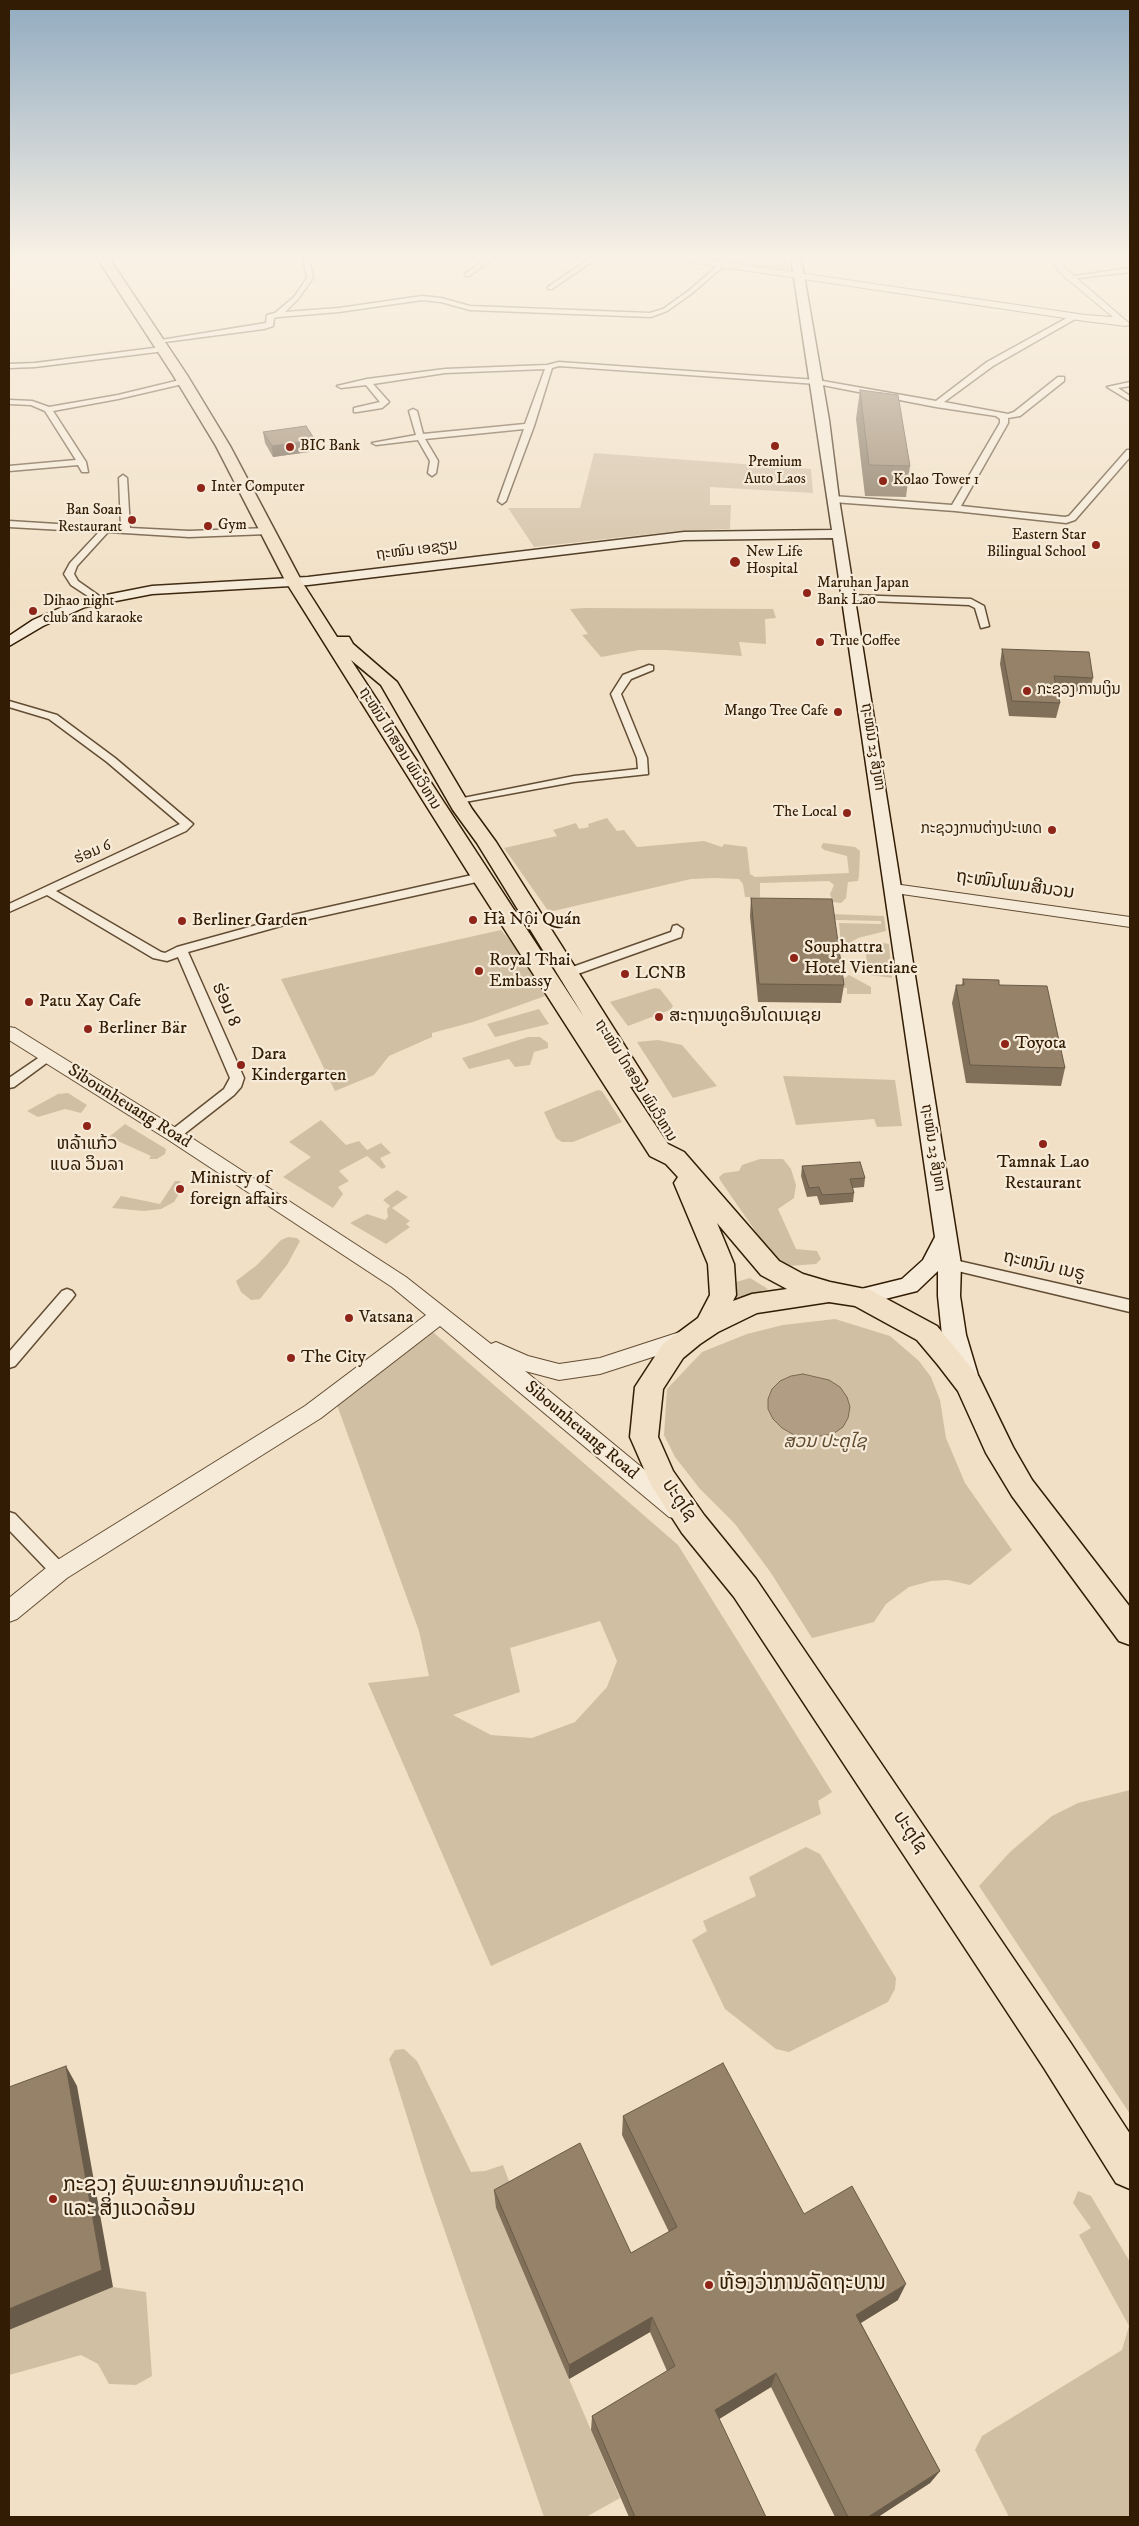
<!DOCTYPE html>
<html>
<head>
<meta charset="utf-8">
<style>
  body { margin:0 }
  #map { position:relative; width:1139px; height:2526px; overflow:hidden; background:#f1e0c5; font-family:"IM FELL DW Pica",serif }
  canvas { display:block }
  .frame { position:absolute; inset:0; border:10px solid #321c03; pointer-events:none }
</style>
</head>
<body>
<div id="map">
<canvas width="1139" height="2526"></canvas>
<div class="frame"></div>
</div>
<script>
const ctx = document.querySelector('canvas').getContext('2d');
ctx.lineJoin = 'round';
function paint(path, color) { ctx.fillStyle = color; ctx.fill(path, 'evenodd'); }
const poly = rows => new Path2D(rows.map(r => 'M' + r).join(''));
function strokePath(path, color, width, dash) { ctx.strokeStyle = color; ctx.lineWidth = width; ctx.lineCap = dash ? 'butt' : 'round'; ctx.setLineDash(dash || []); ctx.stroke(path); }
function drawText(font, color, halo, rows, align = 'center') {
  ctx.font = font + ' "IM FELL DW Pica","Noto Sans Lao",serif'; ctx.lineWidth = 4.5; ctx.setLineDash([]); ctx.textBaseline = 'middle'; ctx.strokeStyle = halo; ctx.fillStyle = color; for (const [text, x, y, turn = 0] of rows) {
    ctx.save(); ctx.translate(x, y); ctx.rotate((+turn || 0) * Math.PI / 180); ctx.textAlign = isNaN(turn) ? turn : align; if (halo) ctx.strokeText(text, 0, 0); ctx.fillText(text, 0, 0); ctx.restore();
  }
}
const green = poly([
  [695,258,787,258,790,272],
  [594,453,811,469,813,493,710,487,710,505,731,505,730,529,678,531,534,547,508,508,580,508],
  [585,608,773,609,776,618,765,619,766,644,739,642,742,656,666,650,639,650,601,657,582,635,588,634,570,609],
  [607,818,617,831,624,830,637,847,704,841,722,847,724,844,747,847,750,874,755,877,849,873,847,856,824,850,821,847,823,843,855,847,860,851,859,876,858,881,848,882,846,898,841,903,833,902,830,894,834,885,829,881,760,883,760,897,745,897,743,884,739,879,715,878,691,879,549,912,504,848,557,836,553,830,576,823,579,829,589,827,588,824],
  [830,914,884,916,886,931,858,938,846,945,841,944,839,923,881,924,881,921,836,920,830,918],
  [501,930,513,944,545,996,473,1022,432,1033,432,1037,389,1056,374,1075,335,1091,281,979],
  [883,943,889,944,892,978,870,975,861,968,867,966,866,954,861,949],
  [849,975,871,987,871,994,847,994,847,988,839,988,838,978,845,978],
  [655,988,660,989,671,1003,673,1006,670,1010,628,1026,610,1002],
  [539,1009,549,1024,495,1037,487,1024],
  [528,1037,540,1037,548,1043,548,1048,534,1052,530,1065,515,1067,509,1059,469,1069,462,1058],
  [658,1040,682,1045,717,1086,673,1098,637,1042],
  [783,1076,895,1080,902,1126,877,1127,874,1119,796,1125],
  [598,1090,602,1091,622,1122,573,1142,562,1142,556,1138,544,1112],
  [68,1093,87,1105,81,1113,65,1109,38,1117,27,1111,58,1094],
  [321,1120,346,1145,359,1141,367,1150,381,1143,391,1153,380,1158,386,1167,382,1169,367,1156,339,1171,349,1181,338,1187,343,1194,333,1208,283,1177,311,1157,289,1142],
  [125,1124,166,1149,165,1154,157,1159,149,1159,151,1156,109,1137],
  [760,1159,783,1159,791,1169,796,1185,794,1198,778,1209,796,1249,817,1251,821,1259,816,1264,788,1266,774,1258,720,1180,719,1177,724,1173,739,1171,742,1165],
  [175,1181,180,1181,182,1189,174,1202,161,1209,144,1211,112,1208,121,1196,160,1204],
  [397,1190,408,1197,392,1208,410,1221,406,1224,410,1227,386,1244,350,1223,367,1214,385,1220,388,1217,387,1209,390,1206,383,1200],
  [288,1237,297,1238,300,1241,287,1265,260,1299,251,1300,241,1292,236,1281,257,1265,281,1240],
  [750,1278,768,1289,735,1298,736,1282],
  [835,1319,890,1336,919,1361,931,1377,940,1400,946,1438,965,1483,1012,1550,970,1585,948,1580,931,1581,909,1587,886,1604,874,1622,812,1638,771,1573,735,1524,700,1489,675,1457,664,1435,667,1389,702,1352,747,1334,783,1325],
  [433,1332,678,1545,832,1792,818,1801,821,1814,491,1966,368,1683,429,1676,419,1631,337,1405],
  [600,1621,617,1661,607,1687,575,1722,532,1738,491,1735,453,1715,520,1692,510,1648],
  [1130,1790,1130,2114,979,1886,1010,1852,1052,1816,1078,1803],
  [806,1847,820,1854,896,1978,895,1989,888,2002,789,2052,776,2049,725,2009,692,1940,707,1931,703,1921,756,1896,749,1877],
  [404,2049,417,2061,471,2172,485,2171,503,2165,515,2197,496,2208,620,2498,586,2517,544,2517,425,2174,389,2059,395,2050],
  [1078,2191,1091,2196,1130,2262,1130,2517,1009,2517,975,2450,982,2436,1122,2350,1129,2326,1079,2235,1091,2228,1073,2203],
  [113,2287,146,2292,152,2376,136,2385,109,2384,98,2364,81,2355,9,2375,9,2330]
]);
const water = poly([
  [803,1374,829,1380,840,1387,847,1397,850,1407,848,1418,843,1427,833,1434,807,1438,794,1435,782,1428,773,1419,768,1409,768,1399,772,1389,780,1381,791,1376,803,1374]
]);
const minor = poly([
  [303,258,309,258,313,278,298,299,285,312,339,308,422,296,441,298,470,306,650,313,663,309,687,292,721,263,726,264,691,294,667,311,651,317,470,310,441,302,422,300,339,312,278,317,274,318,273,326,264,329,165,342,161,340,266,323,267,315,275,313,294,297,307,278,303,258],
  [431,258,438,258,431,262,428,260,431,258],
  [487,258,494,258,469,276,465,276,465,274,487,258],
  [590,258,597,258,552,289,548,289,548,287,590,258],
  [1130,268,1130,272,1070,279,1067,277,1130,268],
  [1074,314,1077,318,993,366,944,402,1008,414,1014,412,1058,377,1064,377,1064,381,1020,416,1008,418,1008,423,961,506,1065,517,1069,516,1127,450,1130,450,1130,457,1075,520,1066,523,955,511,833,502,829,499,833,496,952,505,1000,423,1000,419,996,416,936,407,817,384,559,366,552,368,534,426,506,501,502,504,498,501,524,429,425,439,438,461,436,473,432,476,428,473,430,461,418,440,376,445,372,443,416,435,409,411,413,409,417,411,423,434,525,424,545,369,445,373,373,384,389,402,382,408,357,412,354,412,354,408,380,402,366,385,341,388,337,386,367,379,445,369,547,365,559,362,817,380,936,401,987,362,1074,314],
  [162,347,166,349,165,351,35,367,9,368,9,364,35,363,162,347],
  [184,379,187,379,187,383,118,399,53,411,86,462,88,472,82,472,78,465,9,471,9,466,76,460,45,411,31,405,9,404,9,400,32,401,49,407,118,395,184,379],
  [1130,382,1130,386,1118,388,1130,396,1130,401,1107,387,1130,382],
  [123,475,127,478,130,528,189,531,268,528,272,531,268,534,189,537,108,532,77,566,74,574,78,581,105,600,97,602,71,585,64,574,70,563,99,532,9,527,9,521,121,528,119,478,123,475],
  [850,595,971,599,984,606,989,626,981,628,975,608,969,605,847,600,847,596,850,595],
  [649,665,653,666,653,670,631,679,621,694,647,758,648,774,574,782,454,804,454,800,458,799,574,776,638,769,637,758,611,694,623,675,649,665],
  [9,701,57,715,115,758,193,824,186,831,56,891,161,952,165,953,177,947,293,915,481,873,487,877,481,881,295,922,188,952,244,1078,241,1087,234,1095,179,1138,169,1138,167,1135,169,1132,224,1089,230,1078,178,957,167,961,153,958,47,895,9,912,9,904,180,824,107,762,49,719,9,707,9,701],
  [677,925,683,929,681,937,572,976,564,976,562,973,564,970,671,932,673,926,677,925],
  [47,1052,52,1053,54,1056,52,1059,14,1087,9,1088,9,1078,47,1052],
  [950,1259,1130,1300,1130,1312,945,1268,942,1264,945,1260,950,1259],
  [67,1289,72,1291,75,1295,72,1299,15,1366,9,1368,9,1352,62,1291,67,1289],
  [9,1512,15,1514,65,1566,68,1571,65,1576,59,1578,53,1576,9,1530,9,1512]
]);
const tertiary = poly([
  [678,258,697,258,1085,315,1113,317,1060,273,1050,258,1058,258,1066,269,1130,324,1126,326,1085,321,682,261,678,258],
  [894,884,1130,917,1130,927,888,892,886,889,894,884],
  [9,1027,15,1028,181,1131,406,1277,491,1344,496,1342,528,1356,559,1364,600,1358,686,1330,693,1332,696,1338,693,1344,600,1374,559,1380,525,1371,685,1503,688,1510,685,1517,677,1519,669,1517,440,1326,321,1418,67,1578,17,1619,9,1622,9,1598,51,1564,305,1406,426,1315,392,1287,167,1139,9,1040,9,1027]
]);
const secondary = poly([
  [791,258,801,258,829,420,839,499,961,1264,960,1296,966,1335,980,1382,976,1389,968,1391,960,1389,956,1382,942,1335,938,1296,938,1271,917,1291,861,1305,853,1303,850,1297,853,1291,902,1279,923,1260,935,1237,833,538,684,540,308,585,152,594,85,607,43,626,9,646,9,636,33,620,76,601,152,586,308,577,684,532,832,530,791,258]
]);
const trunk = poly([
  [97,258,109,258,187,375,230,446,302,582,337,637,349,637,353,644,397,682,472,809,496,842,647,1081,643,1086,630,1087,668,1144,684,1152,779,1261,803,1274,830,1282,870,1290,937,1326,979,1377,1013,1447,1032,1480,1130,1607,1130,1645,1119,1641,1012,1496,986,1453,958,1391,938,1365,917,1340,855,1306,829,1302,757,1313,718,1332,700,1344,683,1358,663,1389,658,1437,673,1471,704,1515,756,1579,1070,2042,1130,2134,1130,2189,1116,2183,1044,2068,734,1597,682,1533,651,1485,630,1437,635,1387,663,1344,698,1318,710,1295,708,1264,674,1183,678,1177,666,1164,650,1156,471,877,286,582,216,446,173,375,97,258],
  [351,660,381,685,453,810,477,843,584,1017,351,660],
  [717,1223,761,1275,787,1289,752,1294,733,1301,736,1295,734,1264,717,1223]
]);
const wall = poly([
  [860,390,910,466,906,497,865,496,856,419],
  [263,432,316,451,273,457,265,443],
  [1002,649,1093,678,1089,693,1057,691,1060,703,1056,718,1009,716,1000,664],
  [751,898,844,985,841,1003,758,1002,750,916],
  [963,979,999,985,1065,1068,1061,1086,966,1083,952,1003,956,985,962,985],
  [802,1166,865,1178,864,1187,853,1188,854,1193,853,1202,820,1205,817,1196,807,1197,801,1176],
  [623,2116,804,2214,898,2300,861,2323,940,2471,930,2483,878,2517,835,2517,771,2387,719,2419,766,2517,629,2517,591,2430,592,2416,667,2371,650,2332,569,2379,496,2208,494,2190,631,2253,669,2232,622,2135]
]);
const shadedWall = poly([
  [315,440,316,451,273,457,272,446],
  [66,2066,77,2086,113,2287,9,2330,9,2309],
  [906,2284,898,2300,849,2330,856,2315],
  [652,2317,650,2332,569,2379,569,2365],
  [776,2373,771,2387,711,2424,715,2410],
  [940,2471,930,2483,878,2517,868,2517]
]);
const building = poly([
  [860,390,898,395,910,466,869,465,860,390],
  [306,426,315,440,272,446,263,432,306,426],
  [1002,649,1089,652,1093,678,1054,676,1060,703,1012,701,1002,649],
  [751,898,832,899,844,985,759,984,751,898],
  [963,979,999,980,999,985,1047,986,1065,1068,970,1065,956,985,964,985,963,979],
  [860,1162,865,1178,850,1179,854,1193,822,1195,819,1187,809,1188,802,1166,860,1162],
  [723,2063,804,2214,852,2186,906,2284,856,2315,940,2471,868,2517,848,2517,776,2373,715,2410,766,2517,635,2517,592,2416,675,2366,652,2317,569,2365,494,2190,580,2143,631,2253,677,2227,623,2116,723,2063],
  [66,2066,102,2270,9,2309,9,2087,66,2066]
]);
const markers = [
  [775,446,5,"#8f2418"],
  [290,447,5,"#8f2418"],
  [883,481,5,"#8f2418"],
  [201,488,5,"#8f2418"],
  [132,520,5,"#8f2418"],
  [208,526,5,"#8f2418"],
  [1096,545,5,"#8f2418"],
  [735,562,6,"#8f2418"],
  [807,593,5,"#8f2418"],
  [33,611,5,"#8f2418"],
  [820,642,5,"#8f2418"],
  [1027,691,5,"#8f2418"],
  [838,712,5,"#8f2418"],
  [847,813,5,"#8f2418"],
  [1052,830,5,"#8f2418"],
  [473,920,5,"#8f2418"],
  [182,921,5,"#8f2418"],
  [794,958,5,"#8f2418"],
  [479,971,5,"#8f2418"],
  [625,974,5,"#8f2418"],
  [29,1002,5,"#8f2418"],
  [659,1017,5,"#8f2418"],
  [88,1029,5,"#8f2418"],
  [1005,1044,5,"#8f2418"],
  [241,1065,5,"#8f2418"],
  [87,1126,5,"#8f2418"],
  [1043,1144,5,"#8f2418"],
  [180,1189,5,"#8f2418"],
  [349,1318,5,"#8f2418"],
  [291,1358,5,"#8f2418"],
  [53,2199,5,"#8f2418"],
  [709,2285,5,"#8f2418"]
];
const farPoinames = [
  ["BIC Bank",300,447],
  ["Premium",775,463,"center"],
  ["Auto Laos",775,480,"center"],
  ["Kolao Tower 1",893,481],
  ["Inter Computer",211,488],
  ["Ban Soan",122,511,"right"],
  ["Restaurant",122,528,"right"],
  ["Gym",218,526],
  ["Eastern Star",1086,536,"right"],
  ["Bilingual School",1086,553,"right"],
  ["New Life",746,553],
  ["Hospital",746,570],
  ["Maruhan Japan",817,584],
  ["Bank Lao",817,601],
  ["Dihao night",43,602],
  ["club and karaoke",43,619],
  ["True Coffee",830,642],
  ["ກະຊວງ ການເງິນ",1037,691],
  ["Mango Tree Cafe",828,712,"right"],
  ["The Local",837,813,"right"],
  ["ກະຊວງການຕ່າງປະເທດ",1042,830,"right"]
];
const farStreetnames = [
  ["ຖະໜົນ ເອຊຽນ",417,551,-7],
  ["ຖະໜົນ 23 ສິງຫາ",872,747,81],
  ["ຖະໜົນ ໄກສອນ ພົມວິຫານ",399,749,58],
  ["ຮ່ອມ 6",93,853,-24],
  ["ຖະໜົນ ໄກສອນ ພົມວິຫານ",635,1081,58],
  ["ຖະໜົນ 23 ສິງຫາ",932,1148,81]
];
const streetNames = [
  ["ຖະໜົນໂພນສີນວນ",1015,886,8],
  ["ຮ່ອມ 8",225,1005,66],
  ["Sibounheuang Road",129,1107,32],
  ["ຖະຫນົນ ເນຣູ",1044,1267,13],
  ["Sibounheuang Road",581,1431,40],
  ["ປະຕູໄຊ",678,1501,56],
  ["ປະຕູໄຊ",909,1833,56]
];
const poiNames = [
  ["Hà Nội Quán",483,920],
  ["Berliner Garden",192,921],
  ["Souphattra",804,948],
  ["Hotel Vientiane",804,969],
  ["Royal Thai",489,961],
  ["Embassy",489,982],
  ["LCNB",635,974],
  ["Patu Xay Cafe",39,1002],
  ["ສະຖານທູດອິນໂດເນເຊຍ",669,1017],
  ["Berliner Bär",98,1029],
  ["Toyota",1015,1044],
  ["Dara",251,1055],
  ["Kindergarten",251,1076],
  ["ຫລ້າແກ້ວ",87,1145,"center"],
  ["ແບລ ວິນລາ",87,1166,"center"],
  ["Tamnak Lao",1043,1163,"center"],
  ["Restaurant",1043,1184,"center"],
  ["Ministry of",190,1179],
  ["foreign affairs",190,1200],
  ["Vatsana",359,1318],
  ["The City",301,1358]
];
const parkNames = [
  ["ສວນ ປະຕູໄຊ",825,1443]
];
const nearPoinames = [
  ["ກະຊວງ ຊັບພະຍາກອນທຳມະຊາດ",63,2187],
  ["ແລະ ສິ່ງແວດລ້ອມ",63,2211],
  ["ຫ້ອງວ່າການລັດຖະບານ",719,2285]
];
paint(green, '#d1bfa4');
paint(water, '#b09d83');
strokePath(water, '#7e6950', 1);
strokePath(minor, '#624d34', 3);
strokePath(tertiary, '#624d34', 2);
strokePath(secondary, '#321c03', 3);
strokePath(trunk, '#321c03', 3);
paint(minor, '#f6ebd9');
paint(tertiary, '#f6ebd9');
paint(secondary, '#f6ebd9');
paint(trunk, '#f1e0c5');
paint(wall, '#807059');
paint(shadedWall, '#685b49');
paint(building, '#958268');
strokePath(building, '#685b49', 1);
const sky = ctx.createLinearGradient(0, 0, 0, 611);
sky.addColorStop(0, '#91abc0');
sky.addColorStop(0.42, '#f9f1e5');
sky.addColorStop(1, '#f9f1e500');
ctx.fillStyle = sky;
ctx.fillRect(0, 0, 1139, 611);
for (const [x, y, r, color] of markers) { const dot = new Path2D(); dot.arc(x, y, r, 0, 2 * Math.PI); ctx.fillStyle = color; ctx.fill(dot); strokePath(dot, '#f6ebd9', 2); }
drawText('15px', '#321c03', '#f6ebd9', farPoinames, 'left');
drawText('15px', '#321c03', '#f6ebd9', farStreetnames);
drawText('18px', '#321c03', '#f6ebd9', streetNames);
drawText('18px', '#321c03', '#f6ebd9', poiNames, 'left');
drawText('italic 18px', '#624d33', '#f6ebd9', parkNames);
drawText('21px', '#321c03', '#f6ebd9', nearPoinames, 'left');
</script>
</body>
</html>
